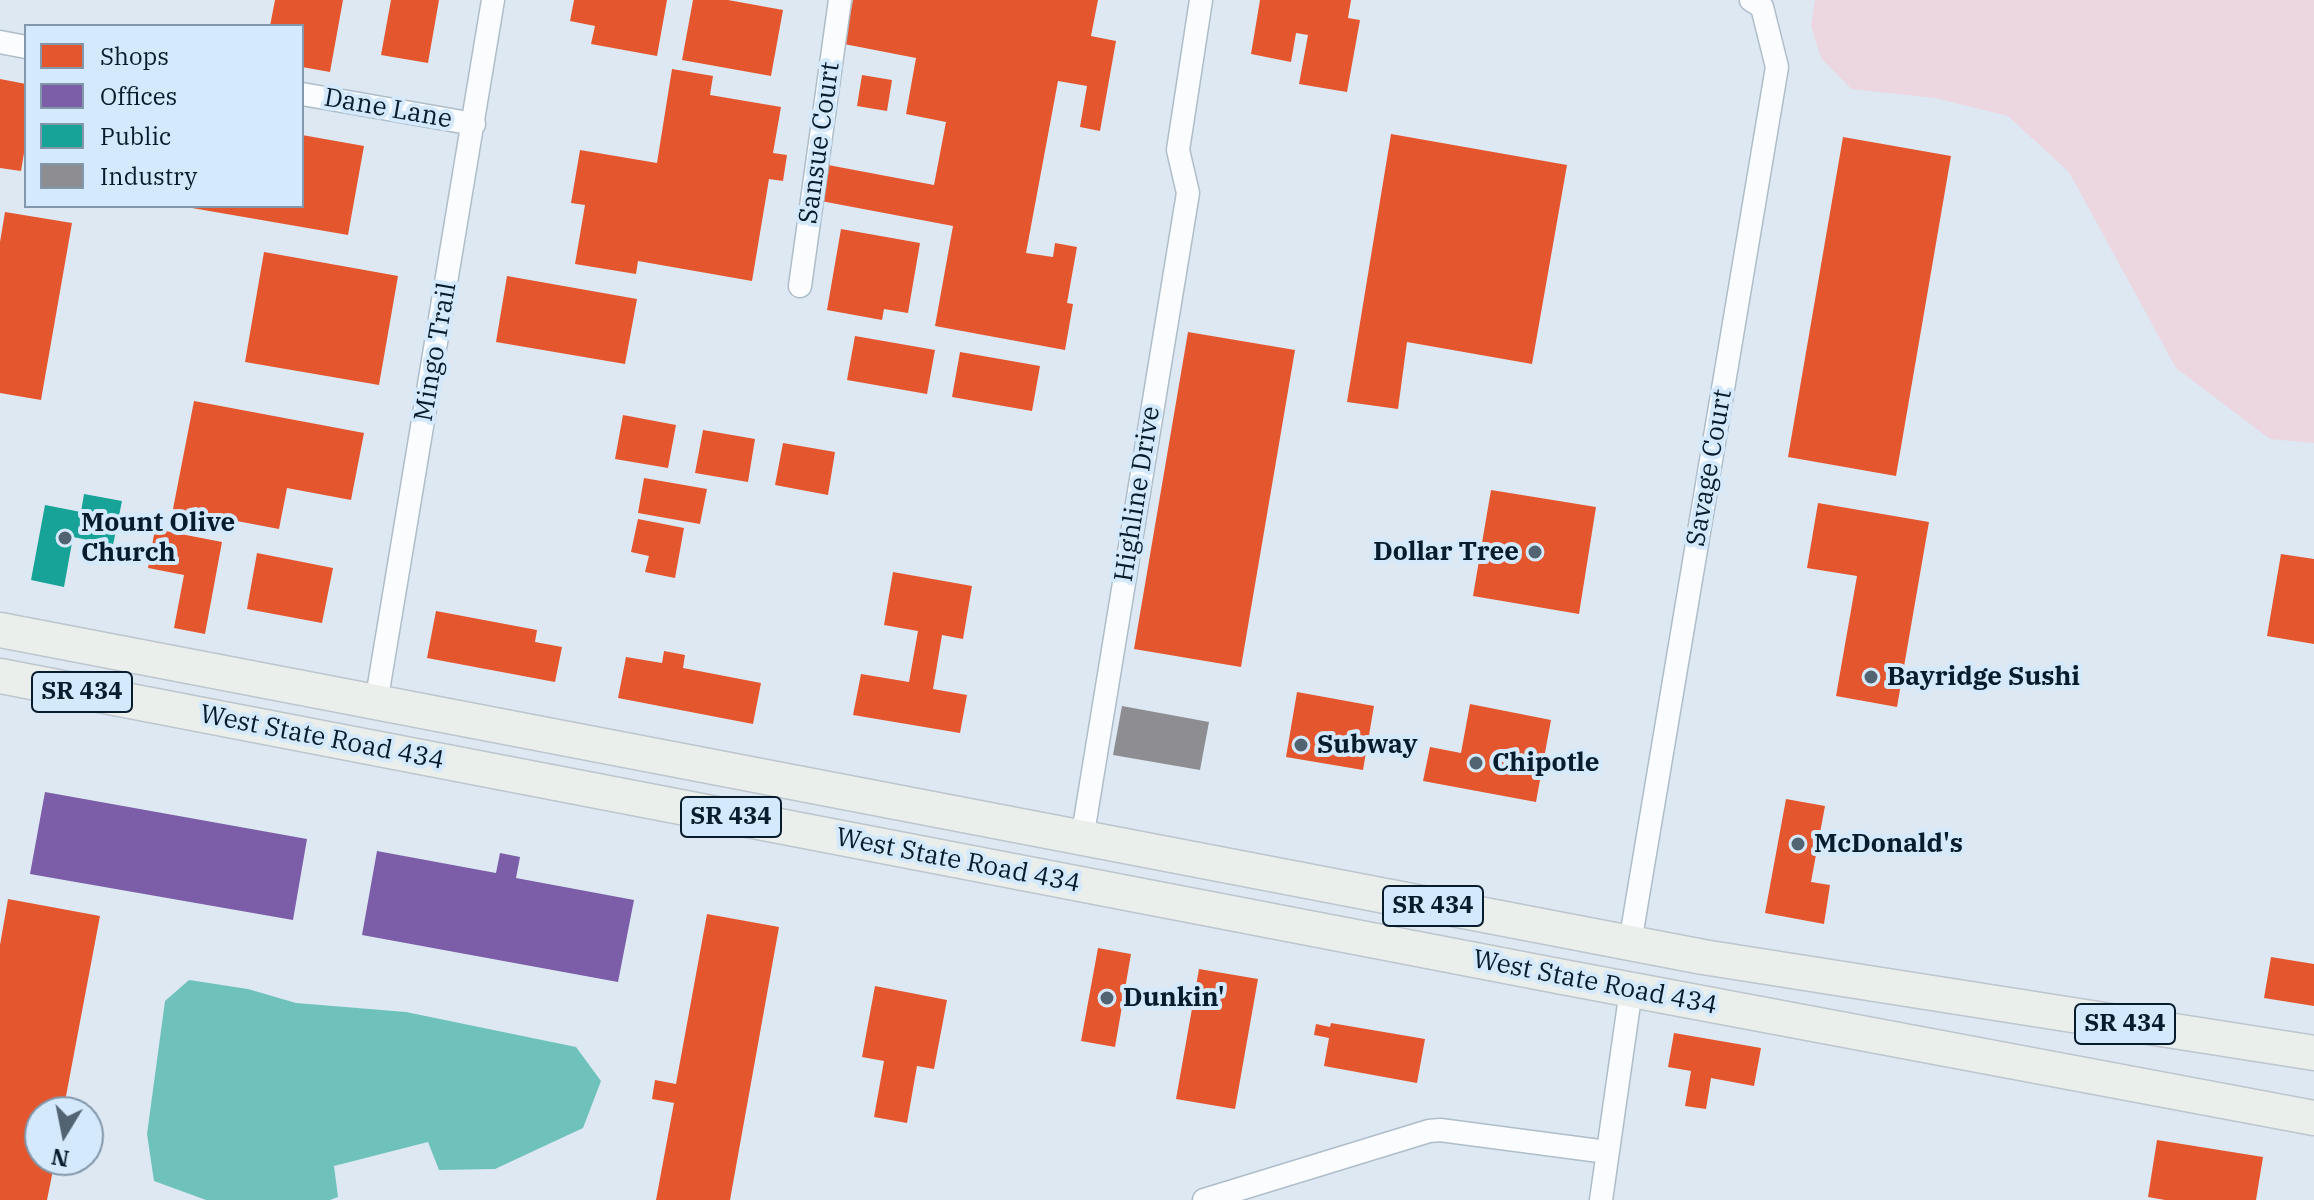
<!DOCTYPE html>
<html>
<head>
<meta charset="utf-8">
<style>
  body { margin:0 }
  #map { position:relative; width:2314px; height:1200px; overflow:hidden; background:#dde8f3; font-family:"IBM Plex Serif",serif }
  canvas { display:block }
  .legend { position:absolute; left:24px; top:24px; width:280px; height:184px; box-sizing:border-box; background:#d4e9fc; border:2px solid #8297a9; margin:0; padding:10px 14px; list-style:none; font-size:24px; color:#071c2d }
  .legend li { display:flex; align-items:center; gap:16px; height:40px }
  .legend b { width:40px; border:2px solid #8297a9 }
  .north { position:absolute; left:24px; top:1096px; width:80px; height:80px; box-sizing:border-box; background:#d4e9fc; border:2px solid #8297a9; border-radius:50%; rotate:190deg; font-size:22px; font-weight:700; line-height:32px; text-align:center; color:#071c2d }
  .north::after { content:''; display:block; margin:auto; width:28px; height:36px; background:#526372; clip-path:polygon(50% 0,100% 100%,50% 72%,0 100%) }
</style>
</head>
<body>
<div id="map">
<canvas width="2314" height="1200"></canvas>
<ul class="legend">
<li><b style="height:22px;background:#e4572e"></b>Shops</li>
<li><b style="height:22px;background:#7b5ea7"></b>Offices</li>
<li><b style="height:22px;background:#17a398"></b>Public</li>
<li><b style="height:22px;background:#8d8d92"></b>Industry</li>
</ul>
<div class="north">N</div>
</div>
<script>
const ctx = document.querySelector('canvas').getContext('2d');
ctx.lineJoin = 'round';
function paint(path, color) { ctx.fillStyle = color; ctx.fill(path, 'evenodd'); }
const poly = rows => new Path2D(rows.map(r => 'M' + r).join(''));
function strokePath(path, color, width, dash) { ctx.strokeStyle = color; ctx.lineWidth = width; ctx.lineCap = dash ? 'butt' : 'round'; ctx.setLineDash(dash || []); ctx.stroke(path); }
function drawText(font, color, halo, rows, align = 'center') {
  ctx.font = font + ' "IBM Plex Serif",serif'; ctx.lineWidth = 8; ctx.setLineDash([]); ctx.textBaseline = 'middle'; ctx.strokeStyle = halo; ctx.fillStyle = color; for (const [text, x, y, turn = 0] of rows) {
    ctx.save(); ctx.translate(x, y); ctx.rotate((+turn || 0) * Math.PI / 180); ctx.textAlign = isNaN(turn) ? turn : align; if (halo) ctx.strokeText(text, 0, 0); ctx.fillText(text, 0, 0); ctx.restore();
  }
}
const green = poly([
  [1815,0,2314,0,2314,443,2270,439,2176,368,2069,172,2008,116,1935,98,1851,89,1821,58,1811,26]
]);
const water = poly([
  [189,980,248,989,296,1003,406,1012,576,1047,601,1081,583,1128,495,1169,439,1170,428,1142,334,1166,338,1197,330,1200,206,1200,154,1181,147,1134,165,1001]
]);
const shops = poly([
  [275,0,343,0,330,72,302,67,302,26,270,26],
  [391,0,439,0,428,63,381,55],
  [574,0,667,0,657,56,591,44,595,26,570,21],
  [693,0,728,0,783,10,771,76,682,60],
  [853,0,1098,0,1091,36,1116,41,1100,131,1080,127,1087,86,1058,81,1026,253,1053,257,1055,243,1077,247,1067,303,1073,304,1065,350,935,326,953,226,821,201,828,165,934,185,946,122,906,114,916,58,844,44],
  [1260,0,1351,0,1348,18,1360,20,1347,92,1299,84,1308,35,1296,33,1291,62,1251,54],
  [672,69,713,76,710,95,781,107,773,153,787,155,783,181,769,179,752,281,638,261,636,274,575,264,585,205,571,203,580,150,657,163],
  [862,75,892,80,887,111,857,106],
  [0,79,26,84,26,141,21,171,0,168],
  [1391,134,1567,165,1532,364,1407,342,1398,409,1347,402],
  [302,135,364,146,348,235,192,208,302,206],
  [1843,137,1951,156,1896,476,1788,457],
  [5,212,72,223,41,400,0,393,0,242],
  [841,229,920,243,908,313,884,309,882,320,827,310],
  [264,252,398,276,379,385,245,362],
  [507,276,637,299,625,364,496,342],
  [1188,332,1295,350,1241,667,1134,649],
  [855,336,935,350,927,394,847,380],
  [960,352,1040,366,1032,411,952,397],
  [194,401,364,433,351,500,287,488,279,529,173,509],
  [623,415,676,425,668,468,615,459],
  [703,430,755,439,748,482,695,473],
  [783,443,835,452,828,495,775,485],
  [644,478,707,489,700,524,638,513],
  [1491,490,1596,507,1579,614,1473,596],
  [1818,503,1929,522,1897,707,1836,696,1857,576,1807,568],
  [638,519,684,528,675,578,645,572,649,556,631,552],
  [155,529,222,542,205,634,174,628,184,575,148,568],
  [257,553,333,568,322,623,247,609],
  [2281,554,2314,559,2314,644,2267,636],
  [893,572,972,586,963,639,942,635,933,689,967,695,960,733,853,715,861,674,909,682,918,631,884,625],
  [436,611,537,630,535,642,562,647,555,682,427,658],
  [664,651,685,655,683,668,761,683,753,724,618,698,626,657,662,663],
  [1297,692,1374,706,1363,770,1286,757],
  [1470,704,1551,720,1536,802,1423,781,1430,747,1461,753],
  [1786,799,1825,806,1811,882,1830,885,1824,924,1765,913],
  [8,899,100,916,63,1112,40,1112,40,1160,55,1160,47,1200,0,1200,0,945],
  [707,914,779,927,730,1200,656,1200,674,1103,652,1099,655,1080,676,1084],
  [1098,948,1131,954,1115,1047,1081,1041],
  [2271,957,2314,964,2314,1006,2264,998],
  [1199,969,1258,979,1235,1109,1176,1099],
  [875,986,947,1000,934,1069,917,1066,907,1123,874,1117,884,1061,862,1057],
  [1331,1023,1425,1039,1417,1083,1324,1066,1329,1038,1314,1035,1316,1024,1330,1027],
  [1674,1033,1761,1048,1754,1086,1711,1078,1706,1109,1685,1106,1691,1071,1668,1067],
  [2157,1140,2263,1157,2256,1200,2165,1200,2148,1197]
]);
const offices = poly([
  [45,792,307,839,293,920,30,874],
  [377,851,496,873,500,853,520,857,516,878,634,900,618,982,362,935]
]);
const public = poly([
  [84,494,122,501,113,545,73,537,64,587,31,580,45,505,81,512]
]);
const industry = poly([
  [1122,706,1209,722,1200,770,1113,755]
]);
const minor = poly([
  [0,42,26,47],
  [302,94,474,124],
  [800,286,840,0],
  [376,703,493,0],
  [1082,839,1188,193,1178,150,1201,0],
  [1630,943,1777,67,1762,7,1751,0],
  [1204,1200,1429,1131,1440,1130,1607,1152],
  [1601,1200,1631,990]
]);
const primary = poly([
  [0,630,1703,957,2314,1053],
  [0,676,1563,977,2314,1118]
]);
const markers = [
  [65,538,8,"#526372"],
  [1535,552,8,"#526372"],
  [1871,677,8,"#526372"],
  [1301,745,8,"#526372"],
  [1476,763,8,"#526372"],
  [1798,844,8,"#526372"],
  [1107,998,8,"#526372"]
];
const shields = [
  [82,692,100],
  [731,817,100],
  [1433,906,100],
  [2125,1024,100]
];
const shieldNames = [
  ["SR 434",82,692],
  ["SR 434",731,817],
  ["SR 434",1433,906],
  ["SR 434",2125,1024]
];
const streetNames = [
  ["Dane Lane",388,109,10],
  ["Sansue Court",820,143,-82],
  ["Mingo Trail",436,352,-80],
  ["Savage Court",1710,468,-80],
  ["Highline Drive",1138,494,-81],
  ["West State Road 434",322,738,11],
  ["West State Road 434",958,861,11],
  ["West State Road 434",1595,983,11]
];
const poiNames = [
  ["Mount Olive",81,523],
  ["Church",81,553],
  ["Dollar Tree",1519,552,"right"],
  ["Bayridge Sushi",1887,677],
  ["Subway",1317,745],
  ["Chipotle",1492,763],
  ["McDonald's",1814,844],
  ["Dunkin'",1123,998]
];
paint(green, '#ecd6e0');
paint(water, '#6fc2bc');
paint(shops, '#e4572e');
paint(offices, '#7b5ea7');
paint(public, '#17a398');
paint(industry, '#8d8d92');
strokePath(minor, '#aebdca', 25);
strokePath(primary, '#bdc5cd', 37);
strokePath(minor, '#fafcfd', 22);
strokePath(primary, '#ebefeb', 34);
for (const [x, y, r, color] of markers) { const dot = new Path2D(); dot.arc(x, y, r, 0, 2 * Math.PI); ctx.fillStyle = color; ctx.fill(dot); strokePath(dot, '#d4e9fc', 3); }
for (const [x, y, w] of shields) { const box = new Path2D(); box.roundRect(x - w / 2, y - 20, w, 40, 6); ctx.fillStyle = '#d4e9fc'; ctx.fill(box); strokePath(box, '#071c2d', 2); }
drawText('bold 24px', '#071c2d', null, shieldNames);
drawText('26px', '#071c2d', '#d4e9fc', streetNames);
drawText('bold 26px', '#071c2d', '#d4e9fc', poiNames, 'left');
</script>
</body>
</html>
